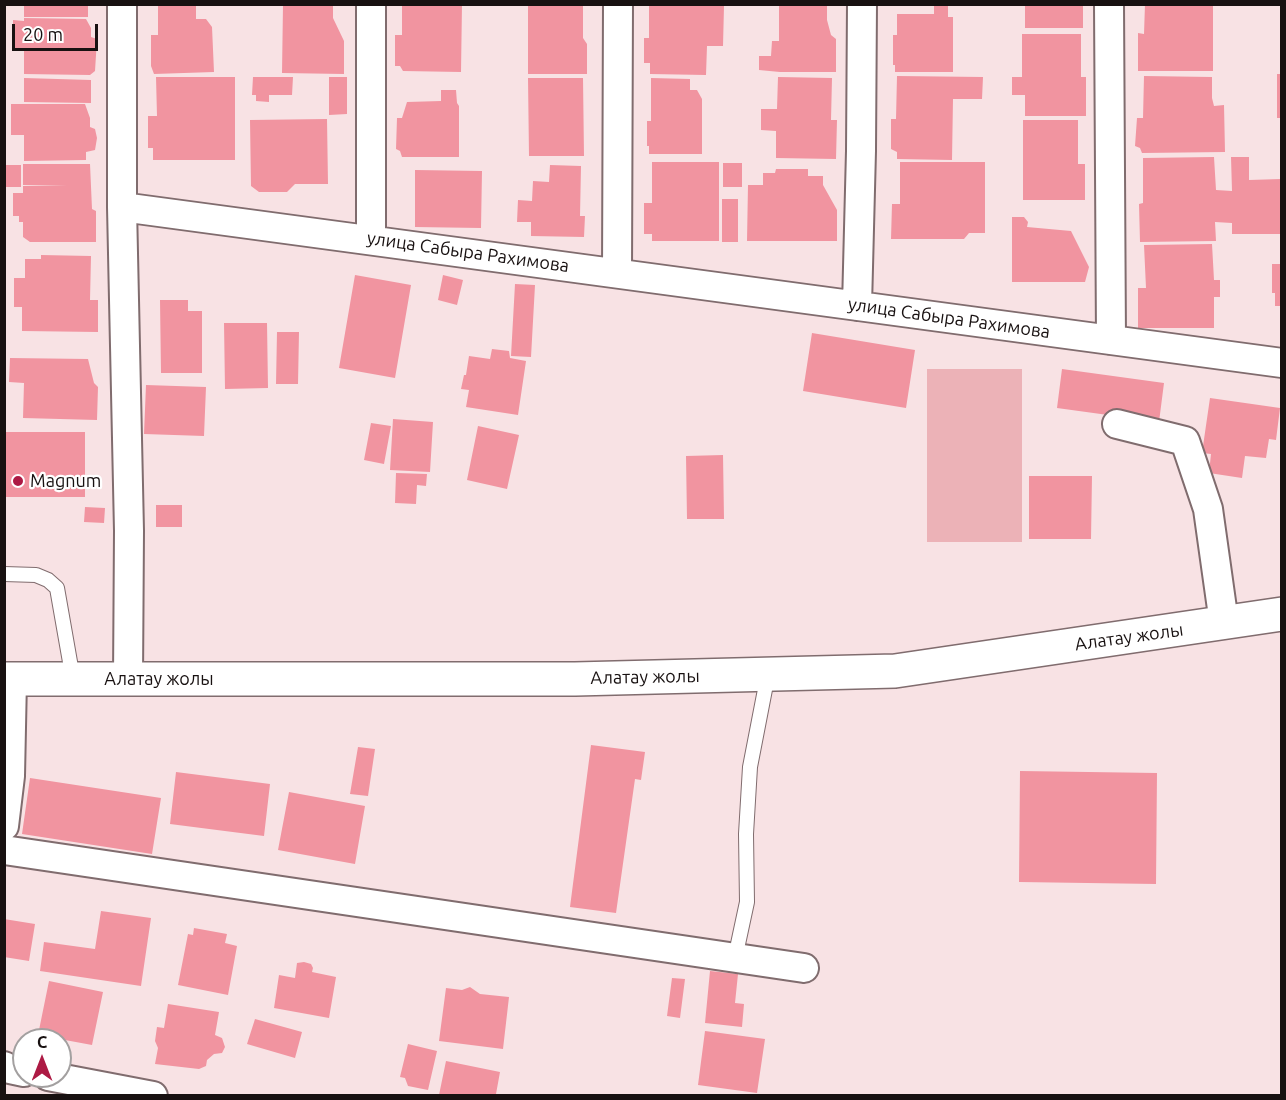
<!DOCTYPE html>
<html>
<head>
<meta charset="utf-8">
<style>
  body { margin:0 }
  #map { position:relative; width:1286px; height:1100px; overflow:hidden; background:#f8e2e4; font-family:Ubuntu,sans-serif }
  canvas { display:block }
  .frame { position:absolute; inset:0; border:6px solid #181111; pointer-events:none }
  .north { position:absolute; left:12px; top:1028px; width:60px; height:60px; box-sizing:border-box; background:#fff; border:2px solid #a3a0a0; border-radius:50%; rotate:0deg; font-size:16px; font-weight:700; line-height:24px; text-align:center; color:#181111 }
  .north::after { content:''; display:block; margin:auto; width:21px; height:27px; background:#ad1a44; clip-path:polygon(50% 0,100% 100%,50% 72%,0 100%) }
  .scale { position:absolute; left:12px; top:24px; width:86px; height:27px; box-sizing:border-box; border:3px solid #181111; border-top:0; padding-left:8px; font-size:18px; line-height:21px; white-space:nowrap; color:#181111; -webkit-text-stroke:4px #fff; paint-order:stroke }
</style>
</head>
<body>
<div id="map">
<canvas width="1286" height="1100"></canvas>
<div class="frame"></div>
<div class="north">С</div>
<div class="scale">20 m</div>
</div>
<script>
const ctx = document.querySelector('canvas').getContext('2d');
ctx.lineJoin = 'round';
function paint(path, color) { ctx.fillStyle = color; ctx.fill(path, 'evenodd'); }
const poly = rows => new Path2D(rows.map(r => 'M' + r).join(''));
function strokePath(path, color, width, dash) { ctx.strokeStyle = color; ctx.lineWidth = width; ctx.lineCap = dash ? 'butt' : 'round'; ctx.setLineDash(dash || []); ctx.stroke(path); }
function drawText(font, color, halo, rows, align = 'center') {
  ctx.font = font + ' Ubuntu,sans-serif'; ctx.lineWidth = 4.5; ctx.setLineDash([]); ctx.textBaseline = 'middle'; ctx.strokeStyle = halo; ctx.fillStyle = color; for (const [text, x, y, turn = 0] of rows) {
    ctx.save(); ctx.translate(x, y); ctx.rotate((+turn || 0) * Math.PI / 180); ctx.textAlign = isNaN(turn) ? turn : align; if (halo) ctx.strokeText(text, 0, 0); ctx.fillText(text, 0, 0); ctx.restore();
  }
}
const green = poly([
  [927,369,1022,369,1022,542,927,542]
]);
const building = poly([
  [24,4,88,4,88,17,24,17],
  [158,4,196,4,196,19,206,19,212,27,214,72,154,74,151,66,151,35,158,35],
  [333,4,333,18,344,41,344,74,282,73,283,5],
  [402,4,462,4,461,72,403,71,400,66,395,66,395,35,402,35],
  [528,4,583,4,583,38,587,44,587,74,528,74],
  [649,4,724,6,723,46,707,46,706,75,650,74,650,63,644,63,644,38,649,38],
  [779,4,827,4,827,20,831,35,836,39,836,72,780,72,759,70,759,56,771,56,772,41,779,41],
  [1025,4,1083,4,1083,28,1025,28],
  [1145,4,1213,4,1213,71,1138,71,1138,33,1144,34],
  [934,5,948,5,948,17,953,17,953,72,895,72,895,65,893,65,893,35,897,35,897,14,934,14],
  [24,18,86,19,91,28,91,37,97,39,95,71,90,75,24,74,24,48,13,48,13,20,24,21],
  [1022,34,1081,34,1081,77,1086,77,1086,116,1025,116,1025,95,1012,95,1012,77,1022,77],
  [1277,74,1281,74,1281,118,1277,118],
  [897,76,983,77,982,99,953,99,952,160,897,159,897,152,891,149,891,119,896,119],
  [1144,76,1212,77,1212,98,1214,106,1224,105,1225,152,1142,153,1140,148,1135,146,1137,118,1143,118],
  [156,77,235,77,235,160,153,160,153,148,148,148,148,116,157,116],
  [253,77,293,77,292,95,269,95,269,102,256,101,256,95,252,95],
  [329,77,347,77,347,114,329,115],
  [778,77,832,78,831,120,837,120,836,159,776,158,776,131,761,130,761,109,777,109],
  [24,78,91,80,91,103,24,102],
  [528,78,583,78,584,156,529,156],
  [651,78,690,79,690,90,697,90,702,99,702,154,649,154,649,146,647,146,647,121,651,121],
  [441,90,456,90,457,103,459,106,459,157,402,157,400,151,396,149,397,118,402,118,407,102,441,101],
  [11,104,85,104,90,118,90,127,95,129,97,138,95,150,86,152,86,160,24,161,24,135,11,135],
  [327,119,328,184,295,184,287,192,259,192,251,186,250,120],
  [1023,120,1078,120,1078,164,1085,164,1085,200,1023,200],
  [1214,157,1216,190,1232,191,1231,157,1249,157,1249,180,1281,179,1281,234,1232,234,1232,223,1215,222,1216,241,1140,242,1139,204,1143,203,1143,158],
  [652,162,719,162,719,241,652,241,652,234,644,234,644,203,652,203],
  [900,162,985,162,985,233,969,233,964,239,891,239,892,204,900,204],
  [723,163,742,163,742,187,723,187],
  [23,164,90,164,92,209,96,211,96,242,30,242,23,237,23,222,19,222,19,216,13,216,13,193,23,193,23,186,67,185,23,185],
  [4,165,21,165,21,187,4,187],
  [550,165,581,166,580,216,585,216,584,237,531,236,531,222,517,222,518,200,532,201,533,181,549,182],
  [776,169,808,169,808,176,823,176,823,185,837,210,837,241,747,241,748,185,763,185,763,173,775,173],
  [415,170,482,171,481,228,415,227],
  [722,199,738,199,738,242,722,242],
  [1012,217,1024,217,1028,222,1027,227,1071,231,1089,267,1085,282,1012,282],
  [1212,244,1214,280,1220,280,1220,297,1214,297,1214,328,1138,328,1138,288,1146,288,1144,245],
  [41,255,91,256,90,300,98,300,98,332,22,331,22,307,14,307,14,278,25,278,25,259,41,259],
  [1272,264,1281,264,1281,306,1275,306,1275,293,1272,293],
  [355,275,411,285,395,378,339,368],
  [443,275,463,280,457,305,438,300],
  [515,284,535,285,531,357,511,356],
  [160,300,188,300,188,311,202,311,202,373,161,373],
  [224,323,267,323,268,388,225,389],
  [277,332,299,332,298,384,276,384],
  [812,333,915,350,906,408,803,391],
  [492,349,509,351,510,358,526,361,518,415,466,407,469,390,461,389,464,375,466,375,469,356,490,359],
  [10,358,88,359,94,383,98,387,97,420,23,418,24,383,9,382],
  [1062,369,1164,383,1159,422,1057,408],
  [146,385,206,387,204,436,144,434],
  [1210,398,1280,408,1276,440,1269,439,1266,458,1245,456,1242,478,1209,473,1211,454,1202,453],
  [393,419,433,422,430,472,390,470],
  [371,423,391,426,384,464,364,460],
  [478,426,519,435,507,489,467,480],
  [4,432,85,432,85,497,4,497],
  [723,455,724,519,687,519,686,456],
  [396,473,427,474,426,486,417,485,416,504,395,503],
  [1029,476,1092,476,1091,539,1029,539],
  [156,505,182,505,182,527,156,527],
  [85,507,105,508,104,523,84,522],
  [591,745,645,752,641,780,635,779,616,913,570,907],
  [358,747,375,749,368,796,350,794],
  [1020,771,1157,773,1156,884,1019,882],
  [176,772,270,784,264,836,170,824],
  [30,778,161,798,152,854,22,834],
  [289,792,365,806,355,864,278,850],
  [101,911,151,918,141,986,40,971,44,942,95,949],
  [4,919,35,924,29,961,4,957],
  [194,928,227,934,225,943,237,946,228,995,178,985,188,934,193,935],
  [304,962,311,964,313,968,312,972,336,977,329,1018,274,1008,279,975,295,978,297,963],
  [710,971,738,974,735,1003,744,1004,742,1027,705,1023],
  [672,978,685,979,680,1018,667,1016],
  [49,981,103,992,92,1045,38,1035],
  [470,987,480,994,509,997,503,1049,439,1041,446,988,462,990],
  [168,1004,219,1012,215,1035,222,1038,225,1047,222,1053,214,1054,207,1060,206,1066,199,1069,155,1064,158,1048,155,1041,157,1027,164,1028],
  [255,1019,302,1032,295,1058,247,1044],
  [705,1031,765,1039,757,1093,698,1085],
  [408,1044,437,1051,428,1090,408,1086,405,1078,400,1077],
  [446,1061,500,1072,496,1094,501,1095,439,1095]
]);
const service = poly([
  [4,574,36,575,48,580,57,588,73,679],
  [735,958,747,902,746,834,750,767,768,674]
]);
const minor = poly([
  [1109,4,1111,340],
  [122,207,122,4],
  [371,239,371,4],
  [617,273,618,4],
  [857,306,861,151,862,4],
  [1117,424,1185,441,1208,509,1224,623],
  [128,679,129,531,122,207,1282,363],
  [4,826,10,776,12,679],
  [4,850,804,968],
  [4,1066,10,1069,24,1072],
  [48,1076,153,1096]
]);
const secondary = poly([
  [4,679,575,679,895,671,1282,614]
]);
const markers = [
  [18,481,6,"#ad1a44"]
];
const streetNames = [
  ["улица Сабыра Рахимова",468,252,8],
  ["улица Сабыра Рахимова",949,318,8],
  ["Алатау жолы",1129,637,-8],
  ["Алатау жолы",645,677,-1],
  ["Алатау жолы",159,679]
];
const poiNames = [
  ["Magnum",30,481]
];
paint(green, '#ecb2b7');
paint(building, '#f194a0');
strokePath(service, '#806c6e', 16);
strokePath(minor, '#806c6e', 32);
strokePath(secondary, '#806c6e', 36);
strokePath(service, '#fff', 14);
strokePath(minor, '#fff', 28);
strokePath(secondary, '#fff', 33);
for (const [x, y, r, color] of markers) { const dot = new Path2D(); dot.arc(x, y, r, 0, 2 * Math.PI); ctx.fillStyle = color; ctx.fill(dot); strokePath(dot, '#fff', 2); }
drawText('18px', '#181111', '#fff', streetNames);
drawText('18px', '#181111', '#fff', poiNames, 'left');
</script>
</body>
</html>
